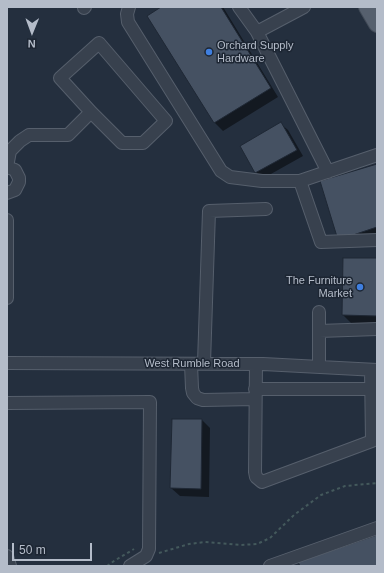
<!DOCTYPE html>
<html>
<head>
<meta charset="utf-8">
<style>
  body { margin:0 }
  #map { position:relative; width:384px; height:573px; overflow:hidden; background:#242f3e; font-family:Arial,sans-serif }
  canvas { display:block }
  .frame { position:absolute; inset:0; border:8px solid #b4bcc9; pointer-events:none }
  .north { position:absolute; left:12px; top:12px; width:40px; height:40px; -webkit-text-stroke:3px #1d2633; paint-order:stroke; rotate:181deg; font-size:11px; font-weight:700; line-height:16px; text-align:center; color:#b4bcc9 }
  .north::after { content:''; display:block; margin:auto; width:14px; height:18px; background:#b4bcc9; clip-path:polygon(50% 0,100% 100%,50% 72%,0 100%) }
  .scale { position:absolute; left:12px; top:543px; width:80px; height:18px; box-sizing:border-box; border:2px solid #b4bcc9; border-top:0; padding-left:5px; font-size:12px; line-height:14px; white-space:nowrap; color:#b4bcc9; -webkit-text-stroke:3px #1d2633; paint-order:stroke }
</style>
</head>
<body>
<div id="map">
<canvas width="384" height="573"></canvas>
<div class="frame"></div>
<div class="north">N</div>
<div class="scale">50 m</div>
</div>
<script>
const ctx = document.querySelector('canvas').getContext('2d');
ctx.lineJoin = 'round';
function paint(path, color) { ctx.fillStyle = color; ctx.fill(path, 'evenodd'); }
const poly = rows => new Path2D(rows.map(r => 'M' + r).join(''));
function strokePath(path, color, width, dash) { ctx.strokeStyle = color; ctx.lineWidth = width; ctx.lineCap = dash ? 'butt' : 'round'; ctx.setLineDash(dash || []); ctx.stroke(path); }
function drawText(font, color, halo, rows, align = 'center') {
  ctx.font = font + ' Arial,sans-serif'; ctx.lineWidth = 3; ctx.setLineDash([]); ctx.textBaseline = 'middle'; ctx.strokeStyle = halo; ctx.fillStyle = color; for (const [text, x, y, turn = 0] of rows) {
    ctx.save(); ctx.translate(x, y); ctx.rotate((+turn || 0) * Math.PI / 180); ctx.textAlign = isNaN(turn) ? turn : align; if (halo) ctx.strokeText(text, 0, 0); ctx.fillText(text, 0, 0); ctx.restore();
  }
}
const shadow = poly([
  [163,7,223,7,278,97,223,131,215,123],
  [281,124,288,130,303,156,262,179,256,172,241,146],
  [377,165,377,238,348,247,339,239],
  [344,259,377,259,377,324,351,323,343,315],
  [202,420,210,428,209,497,180,496,171,488]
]);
const building = poly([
  [161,7,221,7,271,88,214,123,147,16,161,7],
  [281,122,297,150,255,173,240,146,281,122],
  [377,164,377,227,338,240,320,181,377,164],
  [343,258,377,258,377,316,342,315,343,258],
  [172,419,202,419,201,489,170,488,172,419],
  [377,535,377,566,300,566,298,562,377,535]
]);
const path = poly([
  [159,553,189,544,205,542,240,545,257,544,270,538,294,515,321,495,345,486,377,483],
  [107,566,114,561,134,549]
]);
const minor = poly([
  [84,7,84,8,85,7],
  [129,7,127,14,128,22,221,171,230,177,262,181,300,181,377,155],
  [239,7,257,32,328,172],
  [257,32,304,7],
  [7,167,10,151,20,141,29,135,68,135,91,112,60,78,99,43,166,121,143,143,122,143,91,112],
  [7,167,15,170,19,178,19,182,15,190,7,193],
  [300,181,321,242,377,240],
  [7,220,7,298],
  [319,312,319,367],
  [319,331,377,329],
  [7,363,263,364,377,370],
  [204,363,209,211,266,209],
  [191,364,192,388,193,393,197,398,203,400,255,399],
  [256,364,255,472,256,477,262,482,372,441,371,370],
  [255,389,371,389],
  [7,403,150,402,149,549,146,556,130,566],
  [7,556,10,566],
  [270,566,377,528]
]);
const major = poly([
  [367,7,377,24]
]);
const markers = [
  [209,52,4,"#3f7fe0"],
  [360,287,4,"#3f7fe0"]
];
const poiNames = [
  ["Orchard Supply",217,46],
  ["Hardware",217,59],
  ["The Furniture",352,281,"right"],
  ["Market",352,294,"right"]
];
const streetNames = [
  ["West Rumble Road",192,364]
];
paint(shadow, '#0007');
paint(building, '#455162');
strokePath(building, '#1f2835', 1);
strokePath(minor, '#565f6c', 14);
strokePath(major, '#414a57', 18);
strokePath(path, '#44595c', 2, [3, 3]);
strokePath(minor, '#38414e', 12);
strokePath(major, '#56606e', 16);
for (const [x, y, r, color] of markers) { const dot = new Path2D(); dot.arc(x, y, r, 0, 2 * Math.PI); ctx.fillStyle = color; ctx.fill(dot); strokePath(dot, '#1d2633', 1.5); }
drawText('11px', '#b4bcc9', '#1d2633', poiNames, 'left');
drawText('11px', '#b4bcc9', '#1d2633', streetNames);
</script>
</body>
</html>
